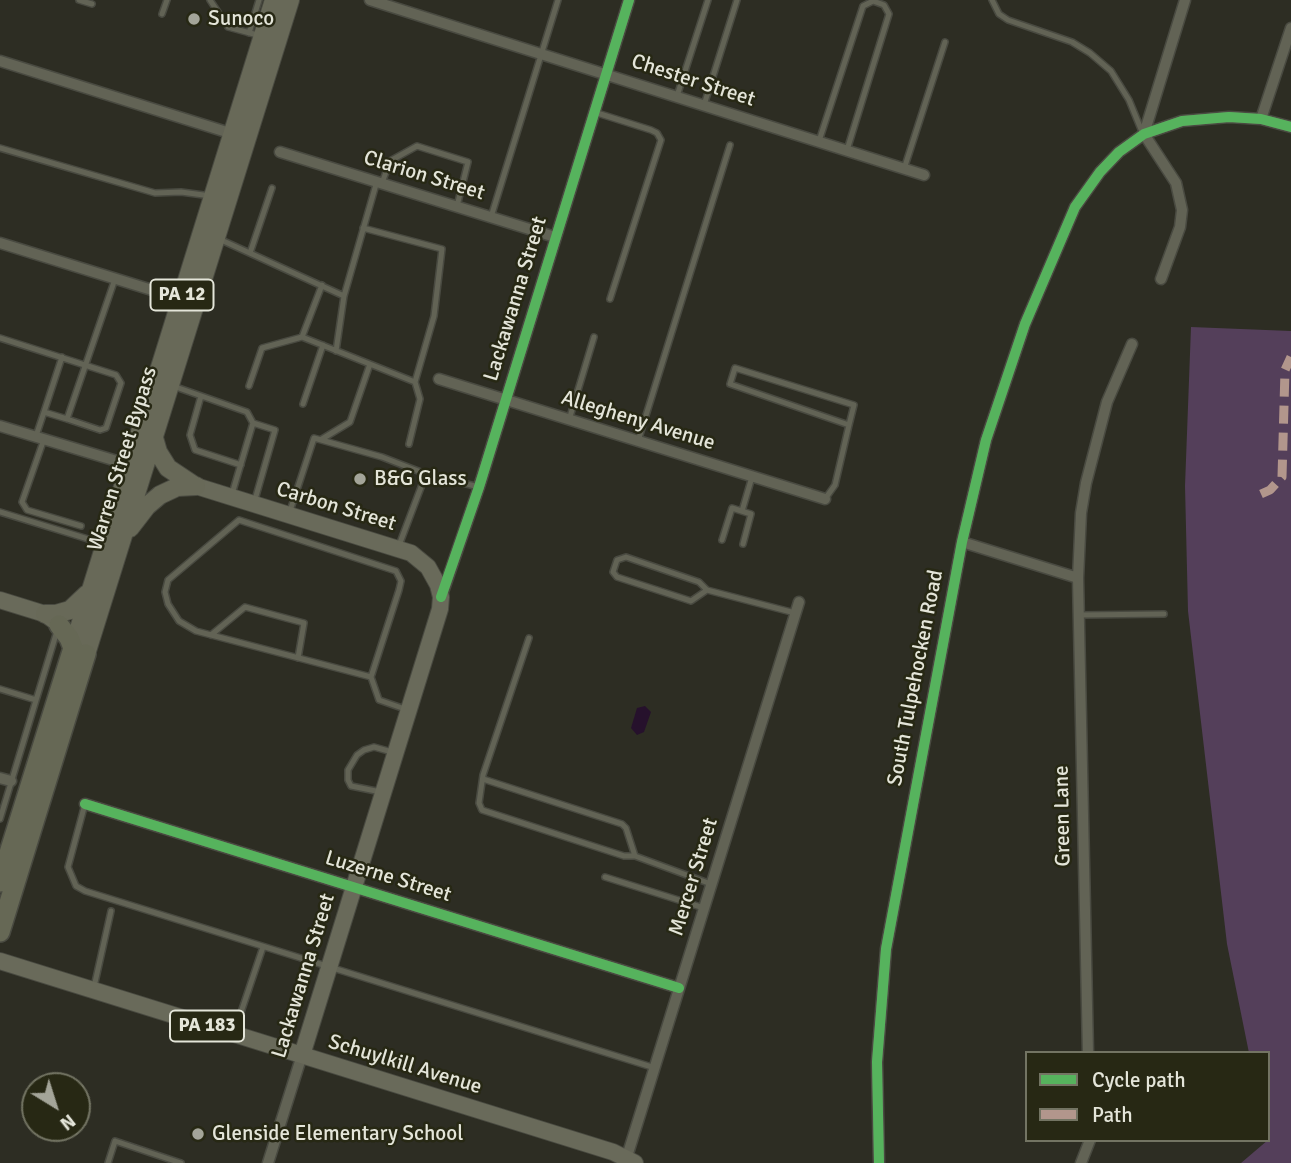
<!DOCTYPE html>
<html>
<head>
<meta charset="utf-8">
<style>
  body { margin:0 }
  #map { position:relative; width:1291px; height:1163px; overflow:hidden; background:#2d2d23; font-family:Signika,sans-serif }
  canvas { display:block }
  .legend { position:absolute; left:1025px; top:1051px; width:245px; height:91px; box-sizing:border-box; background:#272814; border:2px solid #737463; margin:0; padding:9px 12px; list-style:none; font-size:21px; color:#e4e5d9 }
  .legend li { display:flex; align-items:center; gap:14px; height:35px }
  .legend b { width:35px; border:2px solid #737463 }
  .north { position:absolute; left:21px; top:1072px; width:70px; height:70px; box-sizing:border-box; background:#272814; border:2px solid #737463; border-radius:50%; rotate:142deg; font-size:19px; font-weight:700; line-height:28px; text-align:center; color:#e4e5d9 }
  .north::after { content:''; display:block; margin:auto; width:24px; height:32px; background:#a4a599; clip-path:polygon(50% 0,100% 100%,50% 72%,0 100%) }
</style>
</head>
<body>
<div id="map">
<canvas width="1291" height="1163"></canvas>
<ul class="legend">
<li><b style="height:9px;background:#56b35d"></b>Cycle path</li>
<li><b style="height:9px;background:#b2968c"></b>Path</li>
</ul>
<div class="north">N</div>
</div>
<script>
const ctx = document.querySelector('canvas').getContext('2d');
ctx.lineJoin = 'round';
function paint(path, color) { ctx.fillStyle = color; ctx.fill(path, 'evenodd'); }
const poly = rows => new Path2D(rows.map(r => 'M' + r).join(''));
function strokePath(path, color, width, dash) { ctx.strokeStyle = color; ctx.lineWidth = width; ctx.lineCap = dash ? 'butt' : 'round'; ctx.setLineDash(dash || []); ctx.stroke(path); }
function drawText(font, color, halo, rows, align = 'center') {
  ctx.font = font + ' Signika,sans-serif'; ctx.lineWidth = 5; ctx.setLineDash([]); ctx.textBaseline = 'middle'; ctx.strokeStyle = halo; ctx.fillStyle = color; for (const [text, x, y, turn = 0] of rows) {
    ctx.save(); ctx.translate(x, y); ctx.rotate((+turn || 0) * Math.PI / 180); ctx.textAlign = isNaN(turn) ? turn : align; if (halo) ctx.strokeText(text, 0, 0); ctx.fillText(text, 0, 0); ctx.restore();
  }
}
const green = poly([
  [1191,327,1291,331,1291,1163,1241,1163,1268,1140,1268,1053,1249,1053,1227,944,1188,611,1185,486]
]);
const water = poly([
  [645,706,651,712,644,732,637,735,631,728,637,708]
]);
const service = poly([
  [79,0,92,4],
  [210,0,228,27,261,36],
  [992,0,999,14,1008,20,1072,42,1090,53,1111,71,1129,100,1143,134],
  [162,14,167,0],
  [249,33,259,0],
  [677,96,708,0],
  [704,105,737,0],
  [594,112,651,130,657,133,661,140,610,299],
  [819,141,863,6,873,1,884,5,889,14,847,150],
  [0,148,155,193,181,192,211,196],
  [904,169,945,42],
  [382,183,390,161,417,146,468,162,457,206],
  [491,217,558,0],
  [219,239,344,296],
  [250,253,272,188],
  [322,285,302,337,415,382,434,316,442,249,363,228],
  [0,338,116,375,121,383,106,428,100,430,67,419],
  [336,351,344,296,377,181],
  [173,386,247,412,253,423,275,430,254,503],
  [249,386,262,348,302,337],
  [201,396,190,435,195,450,241,465],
  [303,404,323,345],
  [44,412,62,357],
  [569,420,594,337],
  [36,436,44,412,67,419,115,279],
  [44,439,22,502,27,510,81,526],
  [322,439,350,422,370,364],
  [638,441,730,145],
  [409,444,420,399,415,382],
  [232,494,253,423],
  [825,499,835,485,849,425,854,405,735,368,730,384,849,425],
  [290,511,314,438,382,457,426,474],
  [742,511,752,477],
  [0,512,101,543],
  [722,540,732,508,751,514,743,544],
  [398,548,426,474,479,487],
  [707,590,691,601,617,577,613,572,617,560,626,557,699,582,707,590,795,613],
  [1079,615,1164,614],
  [211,635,245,607,304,623,298,658],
  [529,638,483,775,479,803,482,810,624,856,635,856,711,884],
  [371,677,196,631,179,621,168,604,165,592,168,580,239,520,396,571,401,581,399,590,371,677,379,700,405,709],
  [0,689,36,700],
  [483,779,622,824,626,828,635,856],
  [381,792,351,786,348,780,348,770,357,755,364,750,374,747,392,752],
  [85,804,68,867,76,886,85,891,655,1068],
  [0,819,57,631],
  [605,877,704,908],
  [94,987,111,911],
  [234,1033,263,947],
  [108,1163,115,1141,181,1163]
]);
const minor = poly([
  [370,0,924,175],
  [0,61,233,134],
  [1261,119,1291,28],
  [280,152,555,237],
  [0,243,181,299],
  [1161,279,1180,227,1182,210,1176,183,1144,134,1185,0],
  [439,379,825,499],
  [0,426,130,465],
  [962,542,1078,578],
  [442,595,479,487,629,0],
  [0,778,11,781],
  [85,804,679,988],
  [1088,1053,1078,578,1081,513,1086,483,1107,402,1132,344],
  [268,1163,302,1055],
  [625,1163,799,602],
  [879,1163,877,1062,886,949,962,542,986,440,1025,324,1075,207,1100,172,1119,152,1144,134,1182,121,1229,117,1261,119,1291,127],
  [1081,1163,1090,1140]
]);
const primary = poly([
  [196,486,411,553,428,567,438,585,441,597,440,609,302,1055],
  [0,600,45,614,56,622],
  [0,961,613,1152,635,1163]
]);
const trunk = poly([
  [154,438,158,452,168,468,195,486],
  [130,528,147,506,160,495,177,487,196,486],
  [45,614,56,614,70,610,87,594],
  [73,648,274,0],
  [86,654,290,0]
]);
const motorway = poly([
  [0,882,73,648,69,638,59,625],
  [0,932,86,654]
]);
const quiet = poly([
  [1261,494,1270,490,1282,477,1285,370,1291,357]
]);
const cycleway = poly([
  [441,597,479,487,629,0],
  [85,804,679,988],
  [879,1163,877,1062,886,949,962,542,986,440,1025,324,1075,207,1100,172,1119,152,1144,134,1182,121,1229,117,1261,119,1291,127]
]);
const markers = [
  [194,19,7,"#a4a599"],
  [360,479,7,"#a4a599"],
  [198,1134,7,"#a4a599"]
];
const shields = [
  [182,295,63],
  [207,1026,74]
];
const shieldNames = [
  ["PA 12",182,295],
  ["PA 183",207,1026]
];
const poiNames = [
  ["Sunoco",208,19],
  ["B&G Glass",374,479],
  ["Glenside Elementary School",212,1134]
];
const streetNames = [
  ["Chester Street",693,81,18],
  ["Clarion Street",424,176,17],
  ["Lackawanna Street",516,299,-73],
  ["Allegheny Avenue",638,421,17],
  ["Warren Street Bypass",123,459,-73],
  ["Carbon Street",336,507,17],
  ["South Tulpehocken Road",916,678,-79],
  ["Green Lane",1063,816,-91],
  ["Luzerne Street",388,877,17],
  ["Mercer Street",694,877,-73],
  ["Lackawanna Street",304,976,-73],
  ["Schuylkill Avenue",405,1065,17]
];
paint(green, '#543f5a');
paint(water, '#26112c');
strokePath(service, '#494a41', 8);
strokePath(minor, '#494a41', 13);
strokePath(primary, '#494a41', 18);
strokePath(trunk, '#494a41', 20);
strokePath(motorway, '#494a41', 22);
strokePath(service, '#626355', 5);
strokePath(minor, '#626355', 10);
strokePath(primary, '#696a5a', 16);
strokePath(trunk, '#686958', 18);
strokePath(motorway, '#666855', 19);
strokePath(quiet, '#b2968c', 9, [18, 9]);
strokePath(cycleway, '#56b35d', 10);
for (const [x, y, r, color] of markers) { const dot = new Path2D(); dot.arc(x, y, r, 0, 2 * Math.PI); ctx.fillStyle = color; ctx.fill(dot); strokePath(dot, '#272814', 2.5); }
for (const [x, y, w] of shields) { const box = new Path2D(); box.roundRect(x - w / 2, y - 15.5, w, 31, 5); ctx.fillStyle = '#272814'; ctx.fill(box); strokePath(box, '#e4e5d9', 2); }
drawText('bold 19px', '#e4e5d9', null, shieldNames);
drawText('21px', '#e4e5d9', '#272814', poiNames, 'left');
drawText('21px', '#e4e5d9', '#272814', streetNames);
</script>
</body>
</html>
